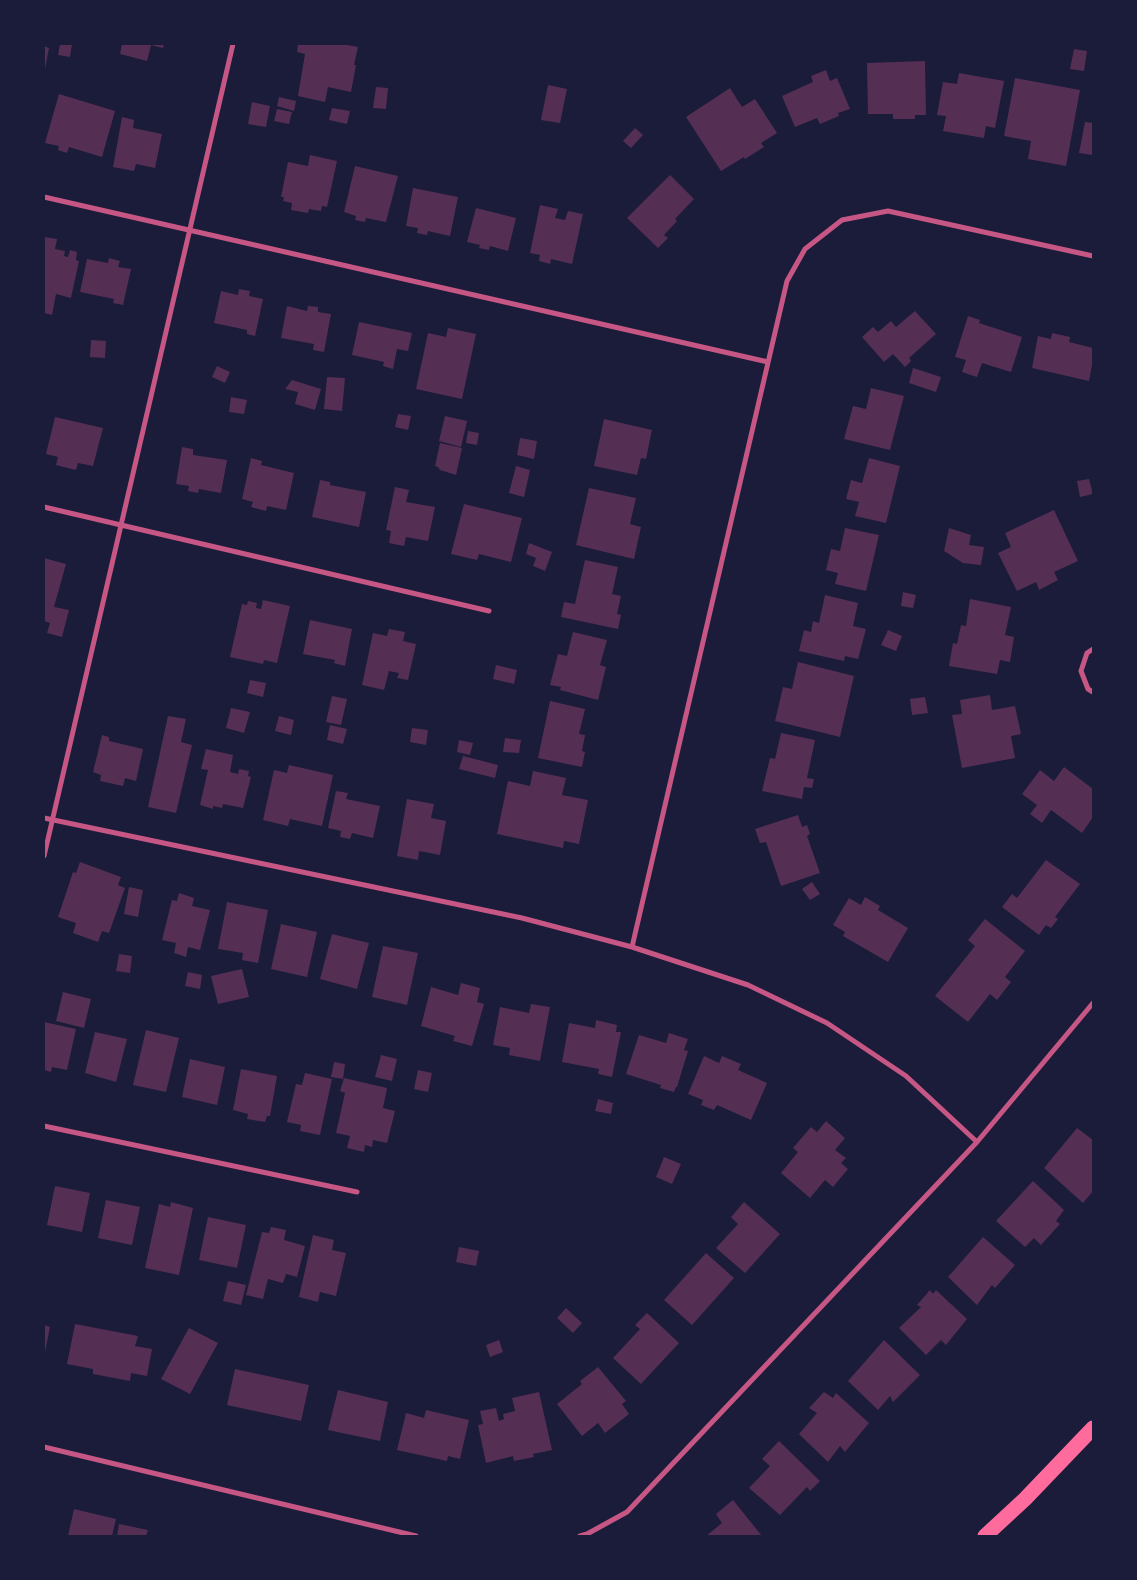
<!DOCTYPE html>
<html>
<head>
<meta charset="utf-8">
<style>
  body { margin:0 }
  #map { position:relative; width:1137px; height:1580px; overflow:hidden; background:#1b1b3a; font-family:"Nunito Sans",sans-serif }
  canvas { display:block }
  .frame { position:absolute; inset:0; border:45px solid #1b1b3a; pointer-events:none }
</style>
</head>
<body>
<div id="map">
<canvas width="1137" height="1580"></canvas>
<div class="frame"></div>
</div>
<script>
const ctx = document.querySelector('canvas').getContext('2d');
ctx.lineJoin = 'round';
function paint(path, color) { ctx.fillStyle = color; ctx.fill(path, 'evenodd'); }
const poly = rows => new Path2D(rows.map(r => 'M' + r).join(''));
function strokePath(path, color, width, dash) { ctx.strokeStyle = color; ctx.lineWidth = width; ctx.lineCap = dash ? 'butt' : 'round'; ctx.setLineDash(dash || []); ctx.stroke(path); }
const building = poly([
  [60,44,72,44,70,57,58,55],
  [122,44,164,44,163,48,151,45,147,61,120,54],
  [298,44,342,44,358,47,354,65,356,65,351,92,328,87,325,102,298,96,305,54,297,52],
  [44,46,49,48,45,69,44,69],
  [1074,49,1087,51,1084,71,1070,69],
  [925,61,926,115,915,115,915,119,893,119,893,114,868,114,867,63],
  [826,70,830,81,837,78,850,109,838,113,839,116,820,124,817,118,795,127,782,96,813,82,811,76],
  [959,73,1004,81,995,128,986,126,984,138,943,131,946,116,937,115,943,82,957,84],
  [1015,78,1080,90,1066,166,1028,159,1031,141,1004,136],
  [548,85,567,89,560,123,541,120],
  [376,87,388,88,386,109,373,108],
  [730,88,742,107,755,99,777,133,761,143,764,147,745,159,744,157,721,171,686,117],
  [59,94,115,111,102,157,69,147,67,153,58,150,59,146,45,143],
  [279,97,296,101,294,111,277,106],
  [252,102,270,106,266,127,248,124],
  [332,108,350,111,347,124,329,120],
  [277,109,292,112,289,124,274,121],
  [122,117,134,120,133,128,162,134,155,168,136,164,134,171,113,167],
  [1085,122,1093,123,1093,155,1079,153],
  [635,128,643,135,631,148,623,141],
  [310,155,337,161,327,207,322,206,321,211,309,209,308,213,291,210,292,203,283,201,284,197,281,197,288,162,308,166],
  [355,166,398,176,386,222,366,218,365,222,355,220,356,216,344,212],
  [670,175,694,199,675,219,677,221,664,235,668,238,658,248,627,218],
  [413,188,458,197,450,236,428,231,427,235,417,233,418,228,406,226],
  [540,205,558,209,555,218,565,220,568,211,583,214,572,264,551,259,550,264,539,261,540,255,530,253],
  [476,208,516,218,508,251,490,246,489,250,479,248,480,245,467,242],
  [44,237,57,239,55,249,65,251,64,256,68,257,70,250,77,252,76,260,79,261,71,298,56,294,52,315,44,313],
  [109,258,120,261,118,267,131,269,123,305,113,303,114,299,80,292,87,259,108,263],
  [239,289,250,291,249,296,263,299,255,336,247,334,247,330,214,323,221,291,238,295],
  [287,306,307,311,308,306,318,307,318,312,331,314,324,352,313,350,314,344,281,338],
  [915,311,936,334,909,358,911,361,905,367,893,354,884,362,862,337,873,327,878,332,891,321,896,327],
  [968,316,980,320,979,323,1022,337,1011,372,982,363,977,377,962,372,966,360,955,357],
  [359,322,412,333,408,351,397,349,393,369,383,366,384,362,352,355],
  [448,328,476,334,462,399,416,389,428,333,446,337],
  [1052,333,1070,337,1069,342,1093,348,1093,360,1089,381,1032,368,1038,336,1051,339],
  [91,340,106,341,105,358,90,357],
  [217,366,230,372,225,383,212,377],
  [913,368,941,377,936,392,909,383],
  [327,377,345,378,342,411,324,409],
  [292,380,321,389,315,410,295,404,298,392,285,389],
  [871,388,904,396,890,450,844,439,853,406,866,409],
  [231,397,247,400,244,414,229,412],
  [398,414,411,416,408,430,395,427],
  [445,416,467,421,461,447,439,441],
  [55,417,103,428,93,466,78,463,76,470,56,465,58,457,46,454],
  [604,419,652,430,646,459,641,458,637,475,594,466],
  [468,431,479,433,477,445,466,443],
  [520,438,537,441,534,459,517,455],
  [440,443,462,448,456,475,440,470,438,467,435,466],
  [182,447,193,449,193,455,227,460,221,493,199,489,198,493,188,491,189,486,176,484],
  [251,458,262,461,261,465,294,473,286,510,267,506,266,511,251,507,253,502,242,499],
  [869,458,900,466,886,523,855,516,859,502,846,499,851,480,862,483],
  [516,466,530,470,524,497,509,493],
  [1089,479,1093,494,1080,497,1077,481],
  [320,480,330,482,330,485,366,492,359,527,312,517],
  [395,487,409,490,406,502,435,507,428,541,406,537,404,546,389,543,391,531,386,530],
  [589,488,636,498,630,524,641,527,634,559,576,545],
  [464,504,522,518,511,562,479,554,477,560,451,554],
  [1054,510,1078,561,1054,572,1058,580,1039,590,1036,582,1017,591,998,553,1011,547,1005,533],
  [845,528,879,535,866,591,835,584,838,573,826,570,831,549,840,551],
  [949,528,971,535,969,545,984,547,981,565,963,563,944,551],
  [529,543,552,552,545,571,533,566,536,558,526,554],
  [44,558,66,564,54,607,69,610,62,637,47,633,50,623,44,621],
  [585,560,618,567,612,594,621,596,617,614,621,615,618,629,561,617,564,602,575,604],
  [903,592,916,595,913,608,901,606],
  [825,595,858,603,853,626,866,629,858,659,845,656,844,661,799,651,804,630,811,632,813,621,819,623],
  [970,599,1011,607,1005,635,1014,637,1010,662,1000,660,997,674,949,666,953,643,957,644,961,625,966,626],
  [263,600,290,606,277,663,264,660,263,664,230,657,242,604,247,605,248,601,257,603,256,608,261,609],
  [310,620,352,629,345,666,334,663,335,660,303,654],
  [389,629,405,632,403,641,416,644,408,680,397,678,399,673,389,671,384,690,362,685,373,633,387,636],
  [888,630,902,636,896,651,881,645],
  [573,632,607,640,600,665,606,667,598,700,560,690,561,687,550,685,558,654,567,656],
  [798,662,854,676,840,737,775,721,783,687,792,689],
  [496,665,517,670,514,684,493,679],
  [250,680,266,683,263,697,247,693],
  [990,695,992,710,1015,706,1021,734,1011,736,1015,758,962,768,952,715,962,714,960,700],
  [332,696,347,699,341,725,326,722],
  [925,697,928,713,912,715,910,699],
  [550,701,585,709,579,734,585,735,582,751,585,752,582,767,538,758],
  [231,708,250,712,244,733,226,728],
  [168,716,186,719,181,742,192,745,176,813,148,807],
  [279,716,294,720,291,735,275,731],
  [330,725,347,729,343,744,327,740],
  [412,728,428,730,426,745,410,742],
  [781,733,815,740,807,778,814,779,812,788,804,787,802,799,762,791,770,758,775,759],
  [102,735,109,737,109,741,143,749,136,781,125,778,123,786,100,781,101,775,93,772],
  [505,738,521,740,519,753,503,752],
  [459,740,473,743,470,755,457,752],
  [206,749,233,755,230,772,238,774,239,769,249,771,248,776,251,777,243,808,223,804,222,808,213,806,213,809,200,805,208,770,201,769],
  [463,756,498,765,495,778,459,769],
  [289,765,333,775,322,826,290,819,288,826,263,820,274,770,287,773],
  [1064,767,1093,789,1093,817,1082,833,1051,810,1042,823,1030,814,1037,805,1022,794,1040,770,1054,781],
  [533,771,566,778,562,795,588,800,579,844,564,841,563,848,497,834,508,781,530,786],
  [336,791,348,793,346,799,380,806,373,838,352,833,350,839,340,837,341,831,328,828],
  [407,799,434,804,431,818,446,821,440,855,419,851,418,860,397,856],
  [798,815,802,827,807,825,810,834,807,836,820,873,781,886,766,842,760,843,755,829],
  [1046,860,1080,884,1055,917,1058,919,1051,928,1046,925,1039,935,1002,907,1012,894,1017,898],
  [80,862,121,877,118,885,125,888,109,933,102,931,98,942,73,933,76,923,58,917,73,872,76,873],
  [812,882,820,894,810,900,802,889],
  [129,887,143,890,138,917,124,914],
  [179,893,194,898,192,906,210,910,200,950,188,947,186,957,174,953,176,943,162,940,172,900,177,901],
  [865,897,880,906,878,910,908,928,888,962,843,936,845,932,833,925,849,898,861,905],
  [227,902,268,910,258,963,242,960,243,953,218,949],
  [985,919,1025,951,1005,977,1011,982,997,1000,990,994,968,1022,935,996,975,946,968,940],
  [281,924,317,932,307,977,271,969],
  [332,934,369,943,357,989,320,979],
  [383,946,418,953,407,1005,372,997],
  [119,954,132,956,130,973,116,971],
  [242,969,249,997,218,1004,211,976],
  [188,972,202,975,200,989,185,986],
  [461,983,480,988,477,1002,484,1004,472,1046,453,1041,455,1036,421,1026,431,987,458,995],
  [63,992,91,999,84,1028,56,1021],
  [531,1004,550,1007,540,1061,509,1055,510,1048,493,1045,500,1007,529,1013],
  [596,1020,617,1025,616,1032,621,1032,612,1077,598,1074,599,1069,562,1062,569,1023,595,1028],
  [44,1022,76,1029,67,1070,52,1067,51,1072,44,1070],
  [146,1030,179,1038,166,1092,133,1085],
  [95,1032,127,1039,116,1082,85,1073],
  [669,1033,688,1039,684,1050,688,1051,677,1087,676,1087,674,1092,660,1088,661,1085,626,1074,639,1035,666,1043],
  [381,1055,397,1059,392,1081,375,1077],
  [704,1056,719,1063,722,1056,741,1064,738,1070,767,1083,751,1120,717,1105,714,1110,701,1105,703,1100,688,1094],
  [190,1059,225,1067,217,1105,182,1097],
  [334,1062,345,1064,343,1079,331,1077],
  [241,1069,277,1076,270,1116,267,1116,265,1122,247,1119,248,1114,233,1110],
  [418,1070,432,1073,428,1092,414,1089],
  [305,1073,332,1079,320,1135,300,1131,301,1125,287,1122,296,1084,302,1085],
  [344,1078,387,1088,383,1108,395,1111,387,1143,373,1140,372,1147,365,1145,364,1152,347,1148,350,1136,336,1133,345,1093,340,1091],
  [598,1099,613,1103,611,1114,595,1111],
  [826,1121,845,1138,835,1150,846,1158,841,1163,848,1169,833,1187,825,1180,810,1198,781,1173,798,1152,793,1148,811,1127,817,1132],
  [1077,1128,1093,1140,1093,1191,1083,1203,1044,1168],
  [664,1157,681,1164,672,1184,656,1177],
  [1033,1181,1064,1210,1056,1221,1060,1224,1041,1245,1034,1238,1025,1247,996,1221],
  [55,1186,90,1193,82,1232,47,1225],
  [106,1200,140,1207,132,1245,98,1238],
  [171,1202,193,1208,179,1275,145,1268,159,1204,170,1207],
  [744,1202,780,1234,745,1273,716,1248,738,1224,731,1217],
  [208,1217,246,1225,237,1268,199,1260],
  [271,1227,286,1230,284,1240,305,1246,297,1277,286,1274,283,1283,268,1279,263,1299,246,1295,262,1232,269,1233],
  [313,1235,334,1240,332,1250,346,1253,336,1296,320,1292,318,1302,299,1297],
  [983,1237,1015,1265,995,1288,992,1285,977,1305,948,1277],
  [459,1247,479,1251,476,1266,456,1262],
  [706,1253,734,1278,692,1325,664,1300],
  [228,1281,246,1285,241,1305,223,1301],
  [930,1290,933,1294,936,1290,967,1319,946,1345,941,1340,926,1355,899,1328,921,1307,917,1305],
  [566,1308,582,1323,573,1333,557,1318],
  [647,1313,679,1343,641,1384,613,1358,640,1329,635,1325],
  [75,1324,138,1336,135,1346,152,1349,147,1376,131,1373,130,1381,93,1374,93,1369,67,1364],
  [44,1325,50,1327,45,1352,44,1352],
  [189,1328,218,1343,190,1394,161,1379],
  [499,1340,503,1352,490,1357,486,1345],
  [884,1340,920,1375,893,1402,890,1396,878,1410,848,1381],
  [598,1367,626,1401,622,1404,629,1414,605,1433,598,1423,582,1436,557,1404,582,1384,580,1381],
  [235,1369,309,1385,301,1421,227,1405],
  [338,1390,388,1402,380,1441,328,1430],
  [539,1392,552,1450,533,1454,534,1457,514,1461,513,1456,486,1463,478,1425,483,1424,480,1411,496,1408,499,1421,504,1419,503,1414,515,1411,512,1398],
  [824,1392,833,1398,836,1393,869,1423,845,1452,840,1446,828,1462,799,1434,817,1413,809,1408],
  [426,1410,469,1420,460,1459,448,1456,447,1461,397,1450,406,1413,424,1418],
  [779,1441,820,1481,810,1491,807,1487,780,1515,749,1488,770,1466,762,1459],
  [733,1500,762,1536,706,1536,722,1523,716,1514],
  [74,1509,116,1519,112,1536,68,1536],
  [119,1524,148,1530,146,1536,117,1536]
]);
const minor = poly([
  [44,197,768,362],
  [44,507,489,611],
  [1093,649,1087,653,1081,671,1088,689,1093,692],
  [44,818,522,918,632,947,748,985,827,1023,906,1076,977,1142],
  [44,856,233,44],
  [632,947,787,281,805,249,842,220,888,211,1093,256],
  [44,1126,357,1192],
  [44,1447,416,1536],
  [580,1536,587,1534,627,1512,977,1142,1093,1003]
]);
const motorway = poly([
  [985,1536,1025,1499,1093,1428]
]);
paint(building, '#542f53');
strokePath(minor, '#c65784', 5);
strokePath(motorway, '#ff6b9d', 15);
</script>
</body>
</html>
